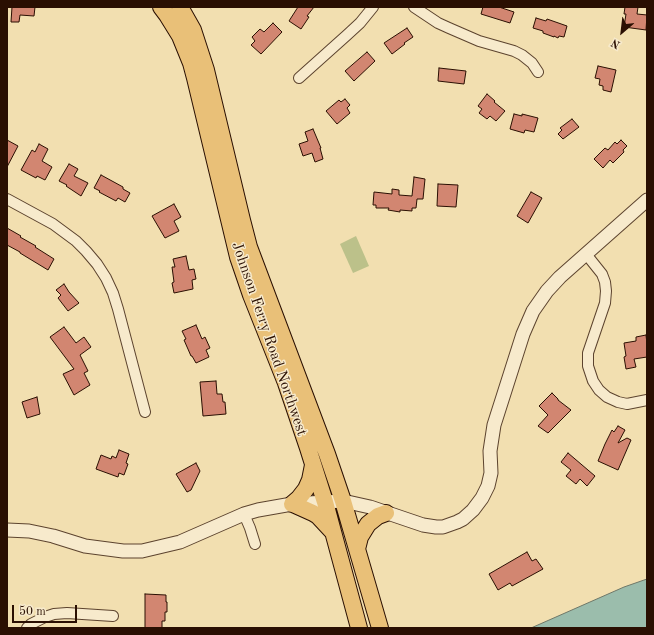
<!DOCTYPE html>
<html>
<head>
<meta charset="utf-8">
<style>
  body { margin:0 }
  #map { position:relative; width:654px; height:635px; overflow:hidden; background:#f2dfb0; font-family:"Old Standard TT",serif }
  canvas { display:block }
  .frame { position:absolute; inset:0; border:8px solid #2a0f02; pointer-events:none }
  .north { position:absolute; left:602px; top:12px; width:40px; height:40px; -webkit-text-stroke:3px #f7eacc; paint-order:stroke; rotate:208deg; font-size:11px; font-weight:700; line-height:16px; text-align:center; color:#2a0f02 }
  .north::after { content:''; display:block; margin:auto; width:14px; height:18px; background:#2a0f02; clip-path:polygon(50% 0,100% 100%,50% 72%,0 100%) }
  .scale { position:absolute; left:12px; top:605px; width:65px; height:18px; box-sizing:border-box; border:2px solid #2a0f02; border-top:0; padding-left:5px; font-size:12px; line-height:14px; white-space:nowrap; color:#2a0f02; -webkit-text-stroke:3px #f7eacc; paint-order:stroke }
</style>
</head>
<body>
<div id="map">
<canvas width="654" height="635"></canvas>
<div class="frame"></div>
<div class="north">N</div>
<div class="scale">50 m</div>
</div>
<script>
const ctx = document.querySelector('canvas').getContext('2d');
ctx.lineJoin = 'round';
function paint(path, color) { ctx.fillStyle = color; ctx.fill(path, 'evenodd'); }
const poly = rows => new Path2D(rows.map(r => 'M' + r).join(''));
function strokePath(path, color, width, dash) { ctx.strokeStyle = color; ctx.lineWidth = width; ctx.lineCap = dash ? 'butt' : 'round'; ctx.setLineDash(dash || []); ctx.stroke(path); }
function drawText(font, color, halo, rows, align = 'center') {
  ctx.font = font + ' "Old Standard TT",serif'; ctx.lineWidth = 3; ctx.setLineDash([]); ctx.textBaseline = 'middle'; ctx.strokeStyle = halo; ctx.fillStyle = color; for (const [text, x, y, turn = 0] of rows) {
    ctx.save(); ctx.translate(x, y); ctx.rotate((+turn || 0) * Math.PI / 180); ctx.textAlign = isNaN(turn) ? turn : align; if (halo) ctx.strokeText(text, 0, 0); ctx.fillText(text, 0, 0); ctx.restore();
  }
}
const green = poly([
  [356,236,369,266,353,273,340,244]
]);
const water = poly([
  [647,579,647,628,531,628,624,587,647,579]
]);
const building = poly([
  [12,7,35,7,34,16,20,15,19,22,11,22,12,7],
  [298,7,314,7,307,16,309,17,301,29,289,21,298,7],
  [483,7,499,7,514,12,510,23,481,14,483,7],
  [625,7,638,7,637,14,647,15,646,30,624,27,626,14,624,14,625,7],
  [536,18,546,21,547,19,567,26,564,37,559,36,558,38,554,36,554,37,543,33,543,31,533,28,536,18],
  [273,23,282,32,261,54,251,45,255,41,252,37,260,29,264,32,273,23],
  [407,28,413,37,404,43,405,44,392,54,384,43,407,28],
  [367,52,375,61,354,81,345,71,367,52],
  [598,66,616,70,611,92,603,90,603,86,599,85,600,79,595,78,598,66],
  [439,68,466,71,464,84,438,81,439,68],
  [487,94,495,101,494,102,505,111,496,121,490,116,487,119,479,113,482,109,478,106,487,94],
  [345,99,350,105,347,108,350,113,337,124,326,111,339,100,341,102,345,99],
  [514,114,522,116,522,114,538,118,534,132,525,130,524,133,510,129,514,114],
  [572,119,579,127,563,139,558,134,562,130,560,128,572,119],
  [313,129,321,148,320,148,323,159,315,162,312,153,303,156,299,144,308,141,305,132,313,129],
  [7,140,18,146,7,167,7,140],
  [621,140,627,146,623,150,624,152,613,163,610,160,603,168,594,159,605,148,608,150,615,142,617,144,621,140],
  [39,144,48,149,42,161,52,167,45,180,37,176,36,178,21,170,32,150,35,152,39,144],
  [69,164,78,169,74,176,88,183,81,196,66,186,67,185,59,181,69,164],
  [101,175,123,187,123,189,130,193,125,202,118,198,116,201,99,192,100,191,94,188,101,175],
  [414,177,425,179,423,199,417,199,416,208,412,208,412,211,400,210,400,212,388,210,389,208,376,208,376,205,373,205,374,192,392,194,392,189,399,190,399,195,412,196,414,177],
  [438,184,458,185,456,207,437,206,438,184],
  [531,192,542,198,528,223,517,216,531,192],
  [174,204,181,217,174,221,179,231,165,238,152,216,174,204],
  [7,228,21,236,20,237,36,246,35,247,54,259,48,270,20,253,20,252,7,245,7,228],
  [186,256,189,270,194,269,196,279,192,280,193,289,174,293,172,283,174,282,172,267,175,267,173,259,186,256],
  [64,284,69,292,79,303,68,311,58,298,61,295,56,290,64,284],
  [196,325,202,339,205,337,210,348,206,350,209,357,196,363,192,356,191,356,184,340,186,339,182,331,196,325],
  [64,327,76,343,84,337,91,347,80,355,88,371,84,373,90,385,74,395,63,374,74,369,50,337,64,327],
  [646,335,647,344,647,357,634,359,636,367,626,369,624,357,626,356,624,343,636,341,636,337,646,335],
  [216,381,217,394,222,394,223,402,225,402,226,414,203,416,200,382,216,381],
  [552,393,558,399,558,400,571,410,548,433,538,426,548,415,539,406,552,393],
  [37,397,40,414,27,418,22,402,37,397],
  [618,426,625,430,618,443,627,438,631,440,618,470,598,461,605,444,612,430,614,432,618,426],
  [119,450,129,454,126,463,128,464,124,475,119,473,118,477,96,469,101,455,111,459,112,456,116,458,119,450],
  [568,453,595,476,587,486,580,479,576,484,566,476,571,470,561,462,568,453],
  [196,463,200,471,191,490,187,492,176,474,196,463],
  [527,552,532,561,536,559,543,569,512,586,510,583,498,590,489,574,527,552],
  [145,594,166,595,166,602,167,602,167,612,165,612,165,621,162,621,162,628,145,628,145,594]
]);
const minor = poly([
  [414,7,438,23,449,28,479,41,514,51,522,55,532,63,538,72],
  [299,78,347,35,360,23,373,7],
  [7,199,53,224,76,241,86,251,97,264,106,278,113,293,118,309,145,412],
  [586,254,602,274,605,282,606,291,605,303,588,353,588,366,593,381,599,390,607,397,618,402,627,404,647,400],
  [244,514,250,528,255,544],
  [27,628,31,624,45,617,54,614,67,613,113,616]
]);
const tertiary = poly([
  [7,530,29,531,53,536,85,546,123,551,142,551,180,542,244,514,258,510,292,504,325,502,343,501,370,507,423,525,436,527,443,527,457,522,463,519,473,510,482,498,488,486,491,473,490,451,494,425,523,334,533,311,547,291,560,277,647,200]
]);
const primary = poly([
  [161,7,167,15,180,36,191,63,195,78,238,257,251,295,286,383,308,448,325,502,359,628],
  [180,7,193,30,206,70,242,220,249,247,327,454,343,501,380,628],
  [292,504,299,498,306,489,310,480,313,465],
  [293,504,313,513,318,516,332,531],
  [357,549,360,537,368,524,378,516,386,513]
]);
const streetNames = [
  ["Johnson Ferry Road Northwest",269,339,71]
];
paint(green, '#bcc18a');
paint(water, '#9bbdac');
strokePath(water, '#6e7768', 1);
paint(building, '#d28671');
strokePath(building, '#2a0f02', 1);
strokePath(minor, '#5c432e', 12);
strokePath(tertiary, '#5c432e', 15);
strokePath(primary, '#2a0f02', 18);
strokePath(minor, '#f7eacc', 10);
strokePath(tertiary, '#f7eacc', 13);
strokePath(primary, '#e9c078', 16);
drawText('15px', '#2a0f02', '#f7eacc', streetNames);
</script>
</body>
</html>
